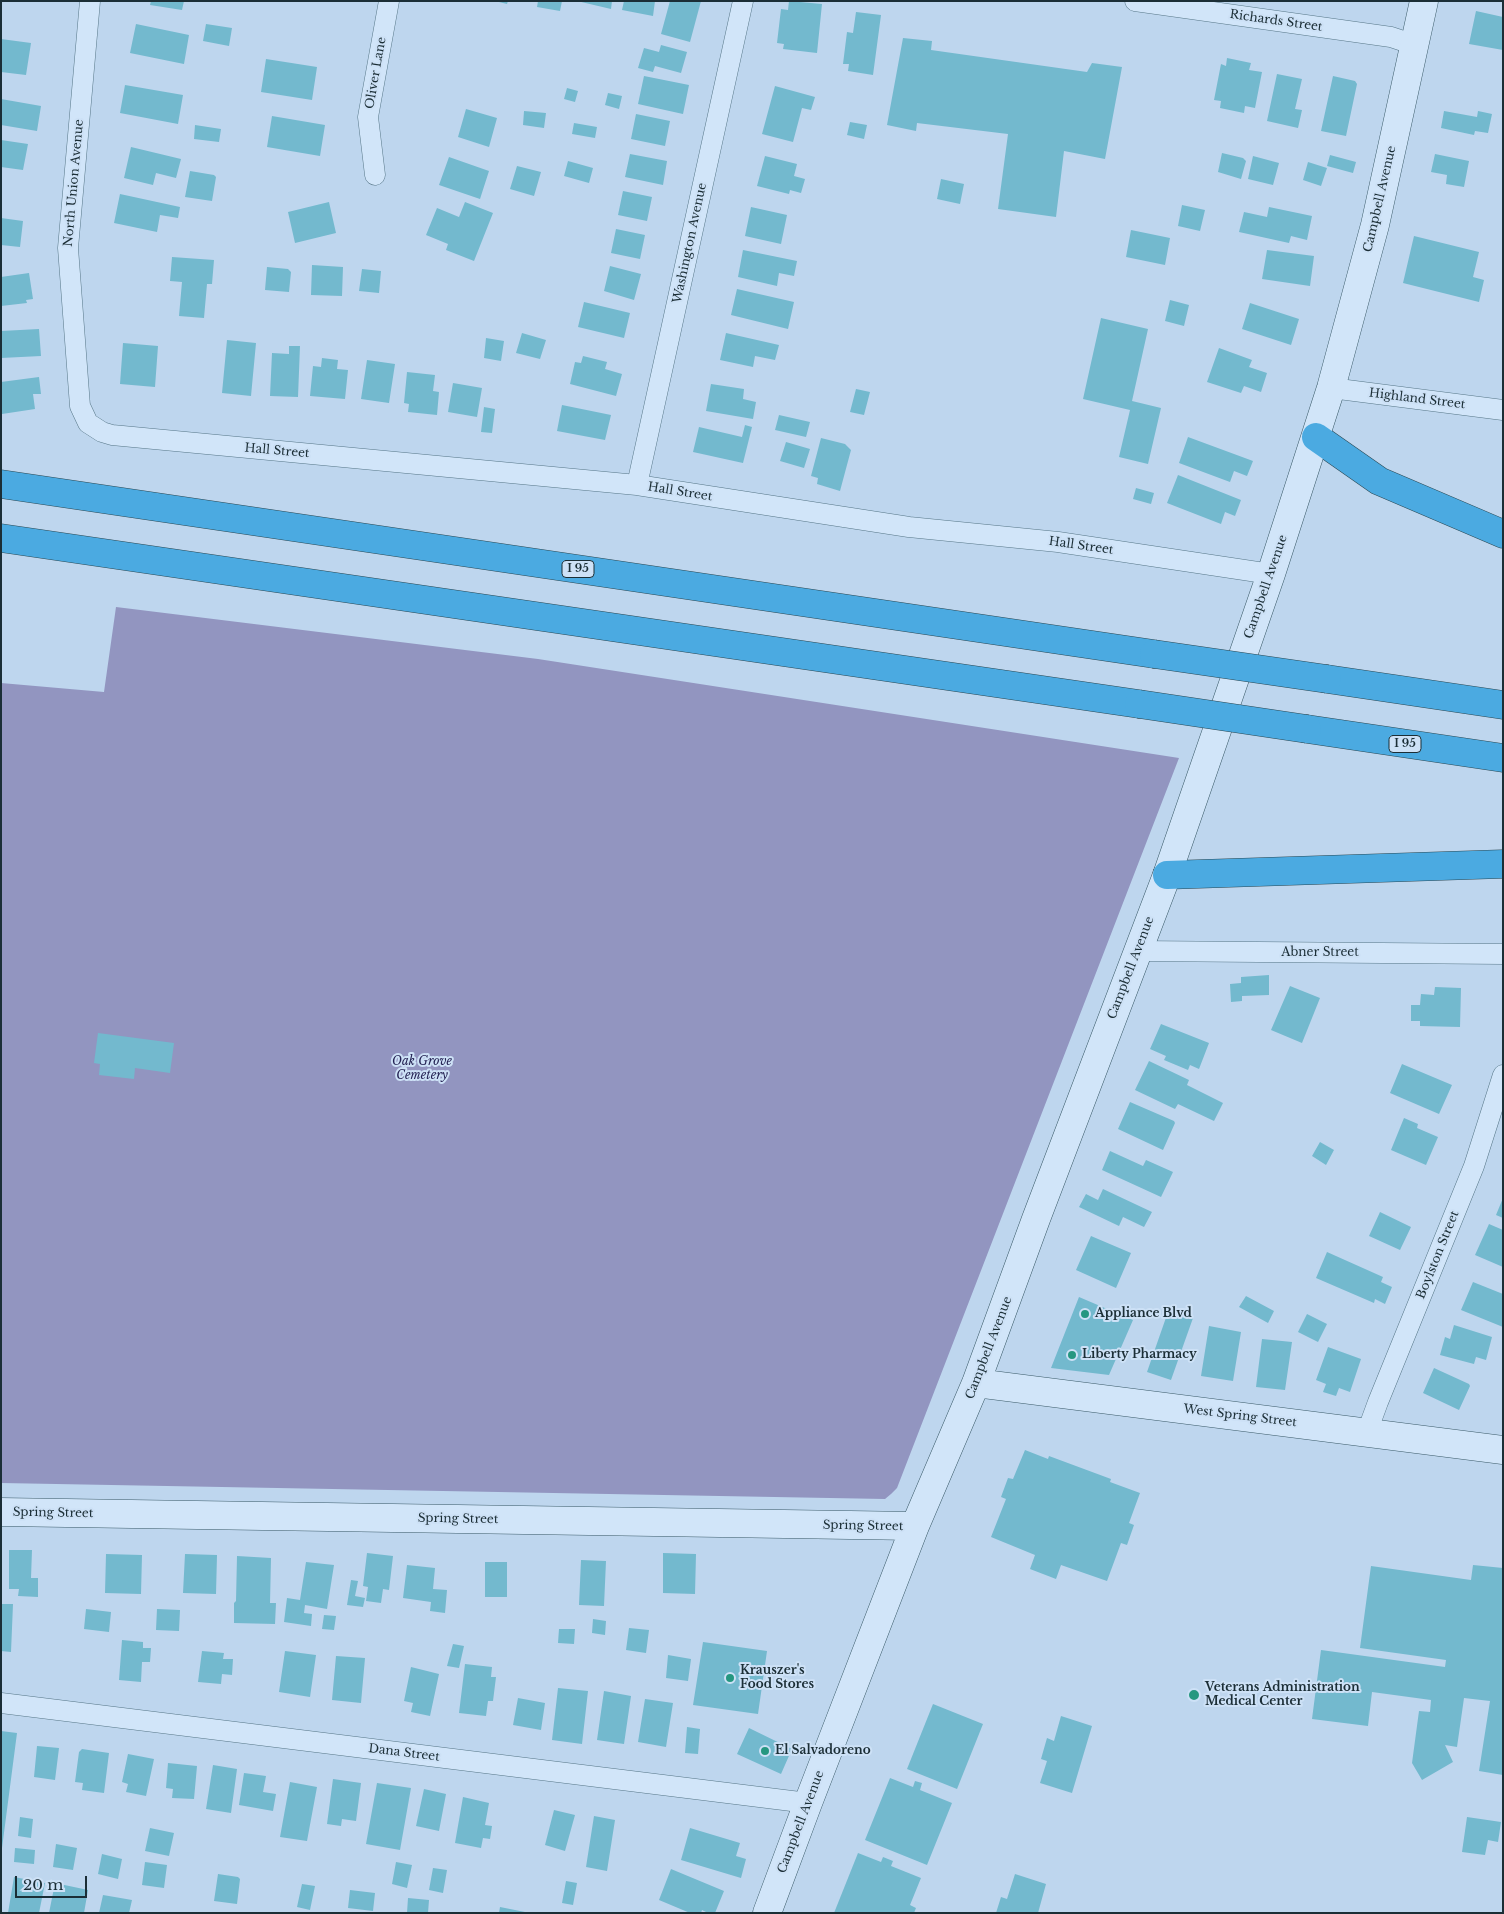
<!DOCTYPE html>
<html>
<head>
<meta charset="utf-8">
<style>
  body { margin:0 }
  #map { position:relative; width:1504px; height:1914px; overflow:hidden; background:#bed6ee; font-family:"Libre Baskerville",serif }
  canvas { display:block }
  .frame { position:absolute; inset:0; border:2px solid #1b2e36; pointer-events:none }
  .scale { position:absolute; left:15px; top:1876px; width:72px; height:22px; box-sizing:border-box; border:2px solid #1b2e36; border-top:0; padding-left:6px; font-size:15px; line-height:18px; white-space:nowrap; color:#1b2e36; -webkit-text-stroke:4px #cde1f6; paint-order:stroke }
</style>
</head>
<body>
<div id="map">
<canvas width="1504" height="1914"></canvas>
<div class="frame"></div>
<div class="scale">20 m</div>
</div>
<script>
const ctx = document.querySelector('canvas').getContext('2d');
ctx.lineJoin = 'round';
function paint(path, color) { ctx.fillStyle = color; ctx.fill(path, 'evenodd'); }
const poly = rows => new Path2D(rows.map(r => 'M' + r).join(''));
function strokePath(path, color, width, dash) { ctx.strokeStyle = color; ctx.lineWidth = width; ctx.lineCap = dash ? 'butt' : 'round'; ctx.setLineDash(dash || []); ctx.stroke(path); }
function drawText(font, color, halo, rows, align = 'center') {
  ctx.font = font + ' "Libre Baskerville",serif'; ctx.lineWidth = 4; ctx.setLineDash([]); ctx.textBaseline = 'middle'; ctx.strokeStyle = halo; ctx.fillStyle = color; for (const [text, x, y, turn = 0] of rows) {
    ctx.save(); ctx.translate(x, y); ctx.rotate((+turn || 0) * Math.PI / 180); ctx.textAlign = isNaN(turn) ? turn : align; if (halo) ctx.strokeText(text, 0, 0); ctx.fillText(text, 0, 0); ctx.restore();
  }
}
const cemetery = poly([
  [116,607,538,659,1179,758,897,1488,891,1494,885,1499,1,1483,1,683,104,692]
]);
const building = poly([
  [151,1,184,1,182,10,150,5],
  [495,1,508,1,507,4],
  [538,1,562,1,560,11,537,7],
  [577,1,612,1,611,9],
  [624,1,655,1,653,16,622,10],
  [670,1,701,1,690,42,661,34],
  [789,1,822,4,817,53,783,49,784,44,777,43,781,9,788,10],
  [1476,11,1503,17,1503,50,1469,44],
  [856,12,881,15,873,75,848,71,849,64,843,64,847,32,853,33],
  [136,24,189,35,184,64,130,53],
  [206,24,232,28,229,46,203,41],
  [903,38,932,41,931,50,1087,72,1092,63,1122,67,1105,159,1064,151,1056,217,998,209,1008,134,917,123,916,131,887,125],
  [1,39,31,43,26,75,1,72],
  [661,45,687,52,681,73,655,66,653,72,638,68,644,48,659,52],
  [1227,58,1251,63,1249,70,1262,72,1255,108,1245,106,1244,113,1220,108,1221,101,1214,100,1221,64,1226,66],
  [266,59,317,67,312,100,261,92],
  [1277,74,1302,79,1295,109,1302,110,1298,128,1267,121],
  [644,76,689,85,683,114,638,104],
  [1333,76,1355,81,1357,84,1346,136,1321,131],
  [125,85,183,95,178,124,120,113],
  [775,86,815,97,811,110,802,108,793,142,762,134],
  [567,88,578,91,575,102,564,99],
  [608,93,622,96,619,109,605,105],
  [1,99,41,106,37,131,1,125],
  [466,109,497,118,489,147,458,137],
  [524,111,546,113,544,128,523,125],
  [1444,111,1477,117,1478,111,1492,114,1488,133,1475,131,1474,135,1441,128],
  [636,114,670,121,665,146,631,139],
  [272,116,325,125,320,156,267,147],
  [850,122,867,125,864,139,847,135],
  [574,123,597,127,595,138,572,134],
  [195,125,221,129,219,142,194,139],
  [1,140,28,144,23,170,1,167],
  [131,147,181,159,176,178,156,173,153,185,124,178],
  [1222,153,1243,158,1246,161,1241,179,1218,172],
  [630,154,667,161,663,185,625,177],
  [1435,154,1469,161,1464,187,1446,184,1447,175,1431,172],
  [1330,155,1356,162,1353,173,1327,166],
  [765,156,797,164,794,176,805,179,801,193,790,190,789,194,757,186],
  [1253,156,1279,163,1273,185,1248,179],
  [449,157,489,171,480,199,439,185],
  [568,161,593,168,589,183,564,176],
  [1308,162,1327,168,1321,186,1303,180],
  [517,166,541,172,534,196,510,189],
  [190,171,214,175,216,177,212,201,185,197],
  [941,179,964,184,960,204,937,199],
  [623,191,652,197,647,221,618,215],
  [120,194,180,207,178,218,160,215,157,232,114,223],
  [329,202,336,233,295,243,288,212],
  [465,202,493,213,474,261,446,250,448,244,426,235,437,208,459,217],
  [1182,205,1205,210,1200,231,1178,226],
  [751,207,787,215,781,244,745,236],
  [1269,207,1312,216,1307,240,1291,236,1289,243,1239,232,1244,212,1267,217],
  [1,218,23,221,20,247,1,245],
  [616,229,645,235,640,259,611,253],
  [1131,230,1170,238,1165,265,1126,257],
  [1414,236,1479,252,1473,277,1484,280,1479,302,1403,283],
  [743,250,797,261,794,276,779,273,777,286,738,277],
  [1267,250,1314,256,1310,286,1262,279],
  [172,257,214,260,212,284,207,284,204,318,179,316,182,282,170,281],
  [312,265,343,267,342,296,311,295],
  [610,266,641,274,634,300,604,291],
  [267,267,288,269,291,272,289,292,265,290],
  [362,269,381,271,379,293,359,291],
  [29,273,33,299,26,300,27,303,1,306,1,277],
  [737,289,794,302,788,329,731,315],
  [1170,300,1189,305,1184,326,1165,321],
  [584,302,630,313,624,338,578,327],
  [1250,303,1299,319,1291,345,1242,329],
  [1101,318,1148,329,1132,401,1161,408,1148,464,1119,457,1130,410,1083,399],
  [39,329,41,356,1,358,1,331],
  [522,333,546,340,540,359,516,353],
  [726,333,779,345,775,360,755,356,753,367,720,360],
  [486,338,504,341,501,361,484,358],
  [227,340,256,343,251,396,222,393],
  [123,343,158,346,155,387,120,384],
  [289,346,300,346,298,397,270,396,272,353,289,354],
  [1219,348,1252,360,1249,367,1267,373,1261,392,1244,386,1241,393,1207,382],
  [583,356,607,362,605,369,622,374,616,396,570,384,575,362,581,363],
  [322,358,338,360,337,369,348,370,345,399,310,396,313,366,321,367],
  [367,360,395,364,389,403,361,399],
  [407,372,435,375,433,391,439,392,437,415,408,412,409,404,404,403],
  [39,377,41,394,33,394,35,409,2,414,1,382],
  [453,383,482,388,477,417,448,412],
  [711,384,744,389,743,399,756,402,753,419,706,411],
  [856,389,870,392,864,415,850,412],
  [562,405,611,415,605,440,557,431],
  [484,407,495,409,492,433,481,432],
  [779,415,810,422,806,437,775,430],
  [745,425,752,427,743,463,693,452,699,427,742,437],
  [1188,437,1253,461,1247,476,1234,471,1230,482,1179,463],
  [821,438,845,444,851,450,840,491,817,484,818,478,811,476],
  [786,442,810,449,804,468,780,461],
  [1178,475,1241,500,1235,516,1225,512,1221,524,1167,503],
  [1136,488,1154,493,1151,504,1133,499],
  [1269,975,1269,995,1242,996,1242,1001,1231,1002,1230,984,1241,983,1241,977],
  [1290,986,1320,998,1302,1043,1271,1030],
  [1435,987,1461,988,1460,1027,1420,1026,1420,1021,1411,1021,1411,1005,1420,1005,1421,994,1434,995],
  [1161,1024,1209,1043,1199,1069,1190,1065,1188,1070,1164,1060,1166,1056,1150,1049],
  [98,1033,174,1043,170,1073,135,1068,134,1079,99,1075,100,1064,94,1063],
  [1149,1061,1189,1080,1187,1085,1223,1103,1214,1121,1178,1104,1175,1109,1135,1090],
  [1402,1064,1452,1085,1439,1114,1390,1093],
  [1130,1102,1174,1121,1175,1123,1163,1150,1118,1129],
  [1404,1118,1418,1124,1417,1128,1438,1137,1426,1165,1391,1150],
  [1320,1142,1334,1150,1326,1165,1312,1156],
  [1110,1151,1143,1166,1146,1160,1173,1172,1161,1197,1102,1170],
  [1103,1189,1152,1212,1144,1227,1123,1217,1119,1226,1079,1207,1086,1194,1098,1200],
  [1503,1198,1503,1218,1496,1215],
  [1380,1212,1411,1227,1400,1250,1369,1236],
  [1489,1224,1503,1230,1503,1267,1475,1255],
  [1091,1236,1131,1253,1116,1288,1076,1270],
  [1327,1252,1383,1277,1381,1282,1392,1287,1385,1304,1375,1299,1374,1303,1316,1278],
  [1473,1282,1503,1294,1503,1327,1461,1310],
  [1246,1296,1274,1311,1268,1323,1239,1307],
  [1079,1297,1133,1320,1109,1375,1051,1368],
  [1169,1309,1193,1318,1171,1380,1147,1372],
  [1307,1314,1327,1324,1318,1342,1298,1332],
  [1454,1325,1492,1337,1486,1360,1476,1357,1474,1364,1440,1355,1445,1337,1450,1339],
  [1209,1326,1241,1332,1233,1381,1201,1376],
  [1262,1339,1292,1342,1285,1390,1256,1387],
  [1328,1347,1361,1359,1350,1392,1339,1388,1336,1396,1323,1392,1326,1384,1316,1380],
  [1434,1368,1469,1384,1470,1386,1459,1410,1423,1393],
  [1025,1450,1048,1459,1049,1456,1111,1479,1110,1482,1140,1493,1129,1523,1134,1525,1127,1545,1121,1543,1107,1581,1061,1565,1056,1579,1030,1569,1035,1555,991,1537,1006,1499,1001,1497,1008,1478,1013,1479],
  [9,1550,32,1550,31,1578,38,1578,38,1597,18,1596,19,1589,9,1589],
  [367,1553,393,1556,389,1590,383,1589,381,1603,366,1601,368,1587,363,1586],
  [663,1553,696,1554,695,1594,663,1593],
  [106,1554,142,1555,141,1594,105,1593],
  [185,1554,217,1555,216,1594,183,1593],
  [237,1556,271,1558,270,1603,276,1603,275,1624,234,1623,234,1603,236,1601],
  [581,1560,606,1561,604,1606,579,1605],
  [306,1562,334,1565,327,1609,305,1605,304,1613,312,1614,311,1626,284,1622,287,1598,300,1600],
  [485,1562,507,1562,507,1597,485,1597],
  [407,1565,435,1568,433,1589,447,1590,445,1613,430,1611,431,1602,403,1598],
  [1473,1565,1503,1568,1503,1775,1479,1771,1490,1701,1464,1698,1457,1747,1445,1745,1453,1762,1422,1780,1412,1763,1419,1711,1430,1712,1431,1700,1372,1692,1368,1726,1312,1719,1321,1650,1445,1667,1446,1660,1360,1648,1371,1566,1471,1580],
  [351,1580,358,1581,355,1596,365,1598,363,1607,347,1605],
  [1,1604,13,1604,11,1652,1,1651],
  [86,1609,111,1612,109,1632,84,1629],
  [157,1609,180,1610,179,1631,156,1630],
  [324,1615,336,1616,334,1630,322,1629],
  [593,1619,606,1621,605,1635,592,1633],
  [629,1628,649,1630,646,1653,626,1650],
  [559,1629,575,1629,574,1644,558,1643],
  [122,1640,143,1642,143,1648,151,1648,150,1662,142,1662,141,1682,119,1680],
  [703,1642,767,1651,758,1714,693,1705],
  [453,1644,464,1646,459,1668,447,1666],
  [202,1651,224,1653,223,1659,233,1659,232,1675,222,1674,221,1684,198,1682],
  [285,1651,316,1655,310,1697,279,1692],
  [668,1655,691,1659,688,1681,666,1678],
  [336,1656,365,1658,361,1703,332,1700],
  [465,1664,492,1667,491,1677,496,1677,493,1701,488,1701,486,1716,459,1713],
  [411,1667,439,1674,430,1716,411,1712,413,1703,404,1701],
  [558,1688,588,1691,582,1744,552,1740],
  [604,1691,631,1696,624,1744,597,1740],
  [518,1698,545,1703,541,1730,513,1725],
  [645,1699,673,1703,666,1747,638,1742],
  [933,1704,983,1724,957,1789,907,1769],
  [1061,1716,1092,1726,1072,1793,1040,1783,1047,1761,1041,1759,1047,1738,1054,1741],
  [687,1727,700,1729,698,1754,685,1753],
  [749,1728,792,1749,781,1774,737,1754],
  [1,1731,17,1733,2,1848,1,1848],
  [37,1746,59,1748,55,1780,34,1777],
  [82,1749,109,1753,104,1793,82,1790,83,1783,75,1782,79,1752],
  [128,1754,154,1759,146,1796,126,1792,128,1784,122,1782],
  [168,1763,197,1766,194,1799,172,1798,173,1789,166,1788],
  [213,1765,237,1769,231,1813,206,1809],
  [244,1773,266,1776,263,1792,276,1794,273,1811,239,1805],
  [890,1778,913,1787,915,1781,922,1783,920,1790,952,1803,927,1865,865,1840],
  [333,1779,361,1783,356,1821,342,1819,341,1826,327,1824],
  [290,1782,317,1787,307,1841,280,1837],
  [377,1783,411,1788,400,1850,366,1844],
  [424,1789,446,1794,439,1831,416,1826],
  [463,1797,489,1803,485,1825,492,1826,490,1839,483,1838,481,1848,455,1843],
  [554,1810,575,1815,565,1851,545,1845],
  [594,1816,615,1820,607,1871,586,1867],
  [20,1817,33,1819,31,1838,18,1836],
  [1467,1817,1501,1822,1498,1842,1488,1840,1485,1855,1462,1852],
  [150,1828,174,1833,169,1856,145,1851],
  [690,1828,740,1843,736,1856,746,1859,741,1878,681,1860],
  [56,1844,77,1848,73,1870,53,1867],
  [15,1848,35,1850,34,1864,14,1862],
  [858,1853,881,1862,883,1857,893,1861,891,1866,921,1878,910,1905,916,1908,914,1913,834,1913],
  [102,1854,122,1859,118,1879,98,1874],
  [145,1862,167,1865,164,1888,142,1885],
  [396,1862,412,1865,407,1888,392,1884],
  [433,1868,447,1870,443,1893,429,1890],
  [671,1869,724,1891,715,1913,708,1913,702,1910,701,1913,690,1913,659,1900],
  [218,1874,238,1877,240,1879,237,1904,214,1901],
  [1015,1874,1046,1884,1038,1913,996,1913,1001,1897,1007,1899],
  [14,1877,45,1883,39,1913,8,1913],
  [566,1881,577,1883,573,1905,562,1903],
  [55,1883,88,1890,84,1913,49,1913],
  [302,1884,315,1886,310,1910,297,1907],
  [350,1890,375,1893,373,1911,348,1908],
  [103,1895,132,1900,129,1913,99,1913],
  [408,1898,429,1900,428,1913,407,1913],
  [500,1907,525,1912,525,1913,499,1913]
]);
const minor = poly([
  [90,1,68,248,80,406,88,423,102,432,112,435,637,485,909,527,1058,542,1271,574],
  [1135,1,1391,37,1415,45],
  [375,175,368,117,389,1],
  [1331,388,1503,410],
  [637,485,743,1],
  [1137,951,1503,954],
  [1367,1432,1378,1402,1474,1166,1503,1075],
  [1,1703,808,1803]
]);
const secondary = poly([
  [976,1383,1503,1450],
  [1,1512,915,1526],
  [767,1913,808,1803,915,1526,976,1383,1036,1219,1167,875,1271,574,1331,388,1375,225,1424,1]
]);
const motorway = poly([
  [1316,437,1379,481,1503,534],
  [1,484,1154,654],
  [1,538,1139,704],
  [1327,679,1503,705],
  [1307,729,1503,758],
  [1167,875,1503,864]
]);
const motorwayBridge = poly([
  [1154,654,1327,679],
  [1139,704,1307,729]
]);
const markers = [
  [1085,1314,5,"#259780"],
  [1072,1355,5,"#259780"],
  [730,1678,5,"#259780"],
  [1194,1695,6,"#259780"],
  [765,1751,5,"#259780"]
];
const shields = [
  [578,569,32],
  [1405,744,32]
];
const shieldNames = [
  ["I 95",578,569],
  ["I 95",1405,744]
];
const streetNames = [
  ["Richards Street",1276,21,8],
  ["Oliver Lane",376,73,-80],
  ["North Union Avenue",74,183,-85],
  ["Campbell Avenue",1380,199,-77],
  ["Washington Avenue",690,243,-78],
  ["Highland Street",1417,399,7],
  ["Hall Street",277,451,5],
  ["Hall Street",680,492,9],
  ["Hall Street",1081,546,8],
  ["Campbell Avenue",1266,587,-71],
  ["Abner Street",1320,953],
  ["Campbell Avenue",1131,968,-69],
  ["Boylston Street",1438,1255,-68],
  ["Campbell Avenue",989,1348,-69],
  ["West Spring Street",1240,1416,7],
  ["Spring Street",53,1513,1],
  ["Spring Street",458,1519,1],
  ["Spring Street",863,1526,1],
  ["Dana Street",404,1753,7],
  ["Campbell Avenue",801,1822,-69]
];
const parkNames = [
  ["Oak Grove",422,1062],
  ["Cemetery",422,1076]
];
const poiNames = [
  ["Appliance Blvd",1095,1314],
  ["Liberty Pharmacy",1082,1355],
  ["Krauszer's",740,1671],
  ["Food Stores",740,1685],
  ["Veterans Administration",1205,1688],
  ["Medical Center",1205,1702],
  ["El Salvadoreno",775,1751]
];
paint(cemetery, '#9295c0');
paint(building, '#73b9ce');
strokePath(minor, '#567687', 21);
strokePath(secondary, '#3a5a68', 29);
strokePath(motorway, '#2b4954', 29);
strokePath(minor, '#d1e5f9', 20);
strokePath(secondary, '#d1e5f9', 28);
strokePath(motorway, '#4baae1', 28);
strokePath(motorwayBridge, '#2b4954', 29, []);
strokePath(motorwayBridge, '#4baae1', 28);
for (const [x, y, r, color] of markers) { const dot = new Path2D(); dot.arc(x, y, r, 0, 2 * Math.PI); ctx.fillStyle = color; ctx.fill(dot); strokePath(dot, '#cde1f6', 2); }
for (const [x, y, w] of shields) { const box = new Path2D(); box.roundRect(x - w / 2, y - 8.5, w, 17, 4); ctx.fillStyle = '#cde1f6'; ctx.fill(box); strokePath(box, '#1b2e36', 1); }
drawText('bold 11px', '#1b2e36', null, shieldNames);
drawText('12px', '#1b2e36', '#cde1f6', streetNames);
drawText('italic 12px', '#242253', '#cde1f6', parkNames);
drawText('bold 12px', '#1b2e36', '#cde1f6', poiNames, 'left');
</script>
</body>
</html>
